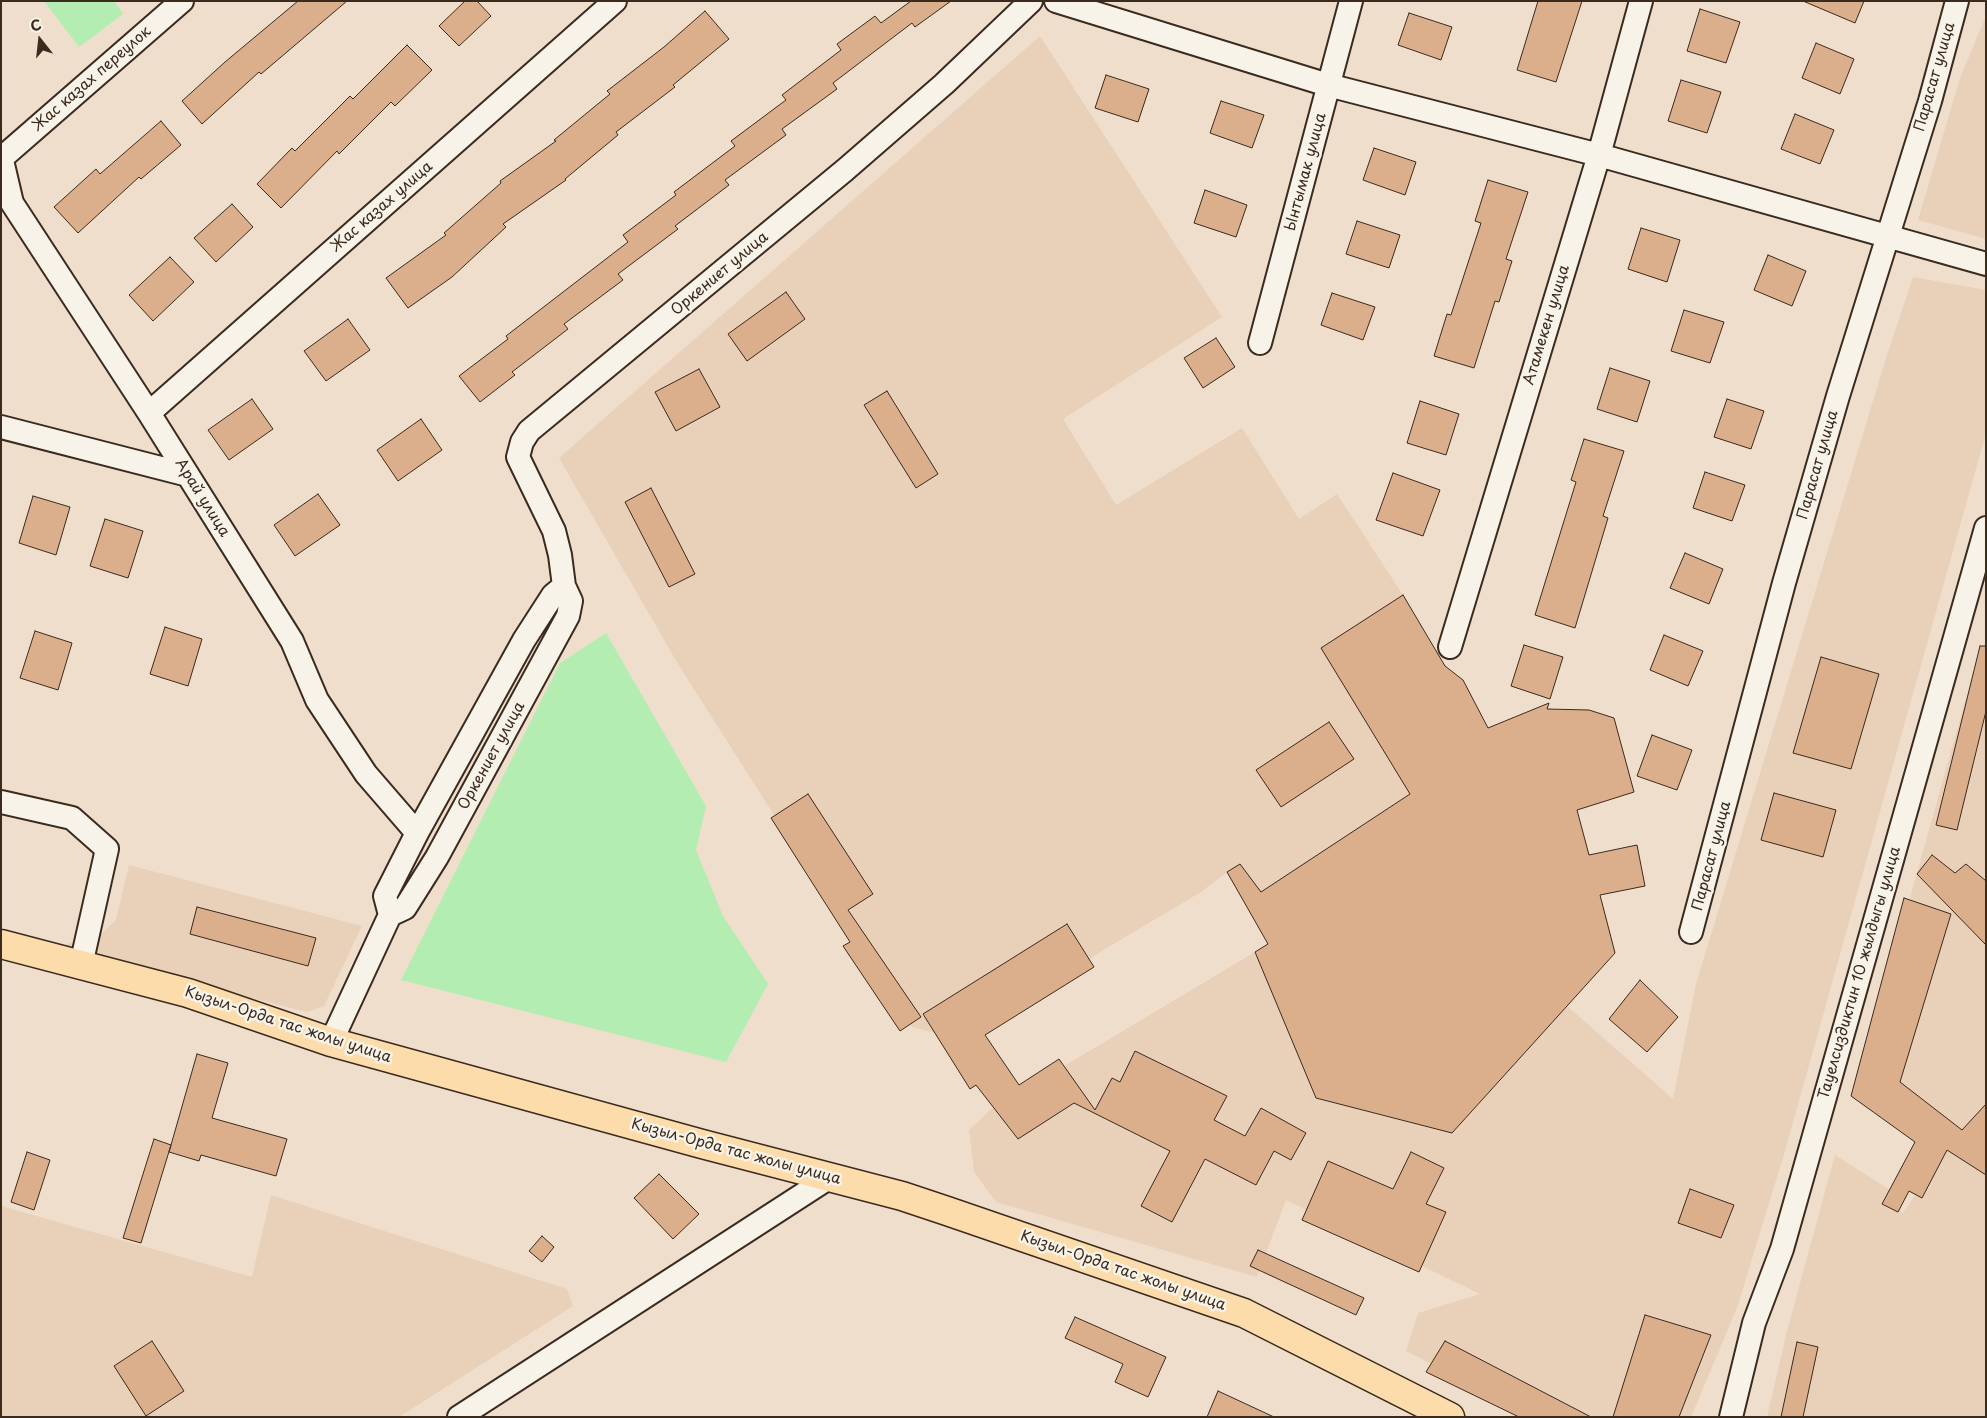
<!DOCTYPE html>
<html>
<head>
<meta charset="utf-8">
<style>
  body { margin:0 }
  #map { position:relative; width:1987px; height:1418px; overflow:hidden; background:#efdecc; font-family:"Playpen Sans",sans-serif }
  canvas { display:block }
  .frame { position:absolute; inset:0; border:2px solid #3b2a1e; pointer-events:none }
  .north { position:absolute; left:15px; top:15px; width:50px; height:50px; -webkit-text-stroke:4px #f7f3e8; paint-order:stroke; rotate:344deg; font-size:14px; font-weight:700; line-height:20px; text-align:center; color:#3b2a1e }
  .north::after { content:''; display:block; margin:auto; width:18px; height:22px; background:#3b2a1e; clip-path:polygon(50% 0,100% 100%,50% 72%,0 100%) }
</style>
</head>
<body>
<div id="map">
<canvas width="1987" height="1418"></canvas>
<div class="frame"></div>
<div class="north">С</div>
</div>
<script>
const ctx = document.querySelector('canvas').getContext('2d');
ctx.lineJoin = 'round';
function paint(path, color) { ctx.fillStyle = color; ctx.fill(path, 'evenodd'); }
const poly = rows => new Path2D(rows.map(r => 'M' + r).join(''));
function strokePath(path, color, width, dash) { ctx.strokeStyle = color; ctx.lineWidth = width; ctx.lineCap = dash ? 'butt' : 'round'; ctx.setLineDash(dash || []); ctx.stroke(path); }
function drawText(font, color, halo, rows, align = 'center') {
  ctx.font = font + ' "Playpen Sans",sans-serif'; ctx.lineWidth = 5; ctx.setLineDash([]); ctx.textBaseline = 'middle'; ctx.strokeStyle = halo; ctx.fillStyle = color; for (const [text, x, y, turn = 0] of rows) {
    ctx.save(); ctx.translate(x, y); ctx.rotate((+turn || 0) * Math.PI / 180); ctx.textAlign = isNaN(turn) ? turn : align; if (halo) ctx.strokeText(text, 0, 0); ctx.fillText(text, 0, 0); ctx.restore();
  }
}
const built = poly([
  [1986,16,1986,239,1918,220,1960,78],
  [1040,36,1222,317,1063,419,1116,505,1242,428,1299,519,1337,494,1403,595,1410,794,1261,892,1227,872,1201,892,1105,949,963,1040,912,1027,767,804,678,664,559,458],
  [1913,277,1986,290,1986,433,1785,1151,1737,1308,1691,1417,1534,1417,1406,1351,1418,1313,1480,1294,1286,1200,1257,1277,996,1202,974,1172,969,1130,989,1111,1255,952,1316,1098,1452,1133,1567,1006,1673,1099,1696,984,1887,355],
  [1986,640,1986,1417,1767,1417,1787,1331,1835,1155,1890,1190,1902,1214,1950,1146,1864,1100,1911,894,1975,666],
  [129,865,362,926,324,1006,307,1012,54,948,102,933,116,920],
  [271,1195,567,1289,573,1306,399,1417,1,1417,1,1206,252,1277]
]);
const green = poly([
  [44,1,114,1,123,14,79,47],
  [606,633,706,806,696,850,723,916,768,984,726,1062,401,980,560,663]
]);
const building = poly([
  [298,1,347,1,261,74,259,72,202,124,182,101,225,62,298,1],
  [465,1,477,1,491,16,459,46,439,26,465,1],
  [911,1,951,1,915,27,912,23,833,83,837,89,782,129,786,135,725,180,729,185,675,226,678,229,618,274,623,280,564,324,568,329,512,372,515,375,480,402,459,376,508,339,506,336,628,242,623,235,676,195,674,192,735,146,731,141,786,100,782,95,841,50,837,44,875,16,881,23,911,1],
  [1538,1,1582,1,1556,82,1517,70,1538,1],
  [1803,1,1864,1,1855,23,1803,1],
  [1700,9,1740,22,1726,63,1687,51,1700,9],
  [705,11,729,39,673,85,675,87,616,132,618,135,565,179,566,180,503,224,506,227,452,277,408,308,386,278,446,235,444,233,501,183,500,181,556,141,554,140,610,94,607,91,664,47,705,11],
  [1409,13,1452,27,1441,60,1398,45,1409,13],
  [1816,43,1854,59,1840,94,1802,78,1816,43],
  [407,45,432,70,395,106,391,102,339,154,337,151,281,208,257,184,292,148,295,151,350,96,353,99,407,45],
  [1106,75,1149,89,1138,122,1095,108,1106,75],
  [1681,80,1721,92,1707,133,1668,121,1681,80],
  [1221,101,1264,115,1252,148,1210,133,1221,101],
  [1795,114,1834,130,1820,164,1781,149,1795,114],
  [161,121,181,145,141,179,139,177,78,233,54,207,96,169,100,174,161,121],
  [1374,148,1416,162,1405,195,1363,180,1374,148],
  [1488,180,1528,192,1506,259,1512,261,1499,302,1495,301,1474,368,1434,356,1447,314,1451,315,1481,223,1475,221,1488,180],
  [1205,190,1247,205,1236,237,1194,223,1205,190],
  [232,204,253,227,216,262,194,238,232,204],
  [1357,221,1400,235,1389,268,1346,254,1357,221],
  [1641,228,1680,240,1667,282,1628,269,1641,228],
  [1768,255,1806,271,1792,306,1754,290,1768,255],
  [170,257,194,282,153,321,129,295,170,257],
  [786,292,805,319,747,361,728,334,786,292],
  [1332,293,1375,307,1363,340,1321,325,1332,293],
  [1684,310,1724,322,1710,363,1671,351,1684,310],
  [348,319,370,350,326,381,304,351,348,319],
  [1216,338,1235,367,1203,388,1184,358,1216,338],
  [1610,368,1650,381,1637,422,1597,409,1610,368],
  [699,369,720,407,676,431,655,392,699,369],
  [887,391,938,474,916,488,864,405,887,391],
  [252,399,273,429,229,460,208,430,252,399],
  [1727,399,1764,411,1751,449,1714,437,1727,399],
  [1420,401,1459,414,1446,455,1407,443,1420,401],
  [421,419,442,450,398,481,377,450,421,419],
  [1584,439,1624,451,1603,516,1608,518,1575,628,1535,615,1576,482,1571,480,1584,439],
  [1705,472,1745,485,1732,521,1693,508,1705,472],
  [1393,473,1440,490,1423,536,1376,520,1393,473],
  [651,488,695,574,669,587,625,502,651,488],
  [318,494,340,525,295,556,274,525,318,494],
  [33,496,70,507,56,555,19,543,33,496],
  [105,519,143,531,128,578,90,566,105,519],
  [1685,553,1723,569,1709,604,1670,588,1685,553],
  [1403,595,1445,666,1463,680,1488,728,1549,703,1547,709,1589,710,1614,718,1634,792,1577,810,1589,855,1637,845,1645,886,1600,895,1615,953,1452,1133,1316,1098,1255,952,1268,944,1227,872,1240,864,1261,892,1410,794,1321,648,1403,595],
  [165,627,202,639,188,686,150,674,165,627],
  [35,631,72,643,58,690,20,678,35,631],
  [1664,635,1703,651,1688,686,1650,670,1664,635],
  [1524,645,1563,657,1550,699,1511,686,1524,645],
  [1980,646,1986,646,1986,711,1957,830,1936,825,1980,646],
  [1821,657,1879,674,1851,769,1793,753,1821,657],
  [1329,722,1354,759,1281,807,1256,770,1329,722],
  [1652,735,1692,750,1677,790,1637,776,1652,735],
  [1774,793,1836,810,1823,857,1761,840,1774,793],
  [808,794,873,894,848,910,921,1017,900,1031,843,946,850,942,771,818,808,794],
  [1932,855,1955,873,1966,864,1986,881,1986,945,1917,874,1932,855],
  [1904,898,1951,914,1900,1082,1962,1130,1986,1104,1986,1175,1947,1150,1922,1198,1909,1191,1898,1212,1882,1204,1915,1142,1851,1096,1904,898],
  [197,907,316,938,308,966,190,934,197,907],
  [1067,924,1094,967,985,1035,1019,1085,1059,1059,1095,1110,1112,1078,1120,1082,1135,1051,1227,1096,1214,1120,1245,1136,1261,1108,1306,1133,1291,1160,1274,1151,1256,1185,1205,1159,1172,1222,1141,1206,1170,1151,1074,1103,1018,1139,976,1085,970,1089,923,1014,1067,924],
  [1640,980,1678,1017,1647,1052,1609,1019,1640,980],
  [197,1054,228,1063,212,1118,287,1139,276,1176,201,1155,199,1161,169,1152,197,1054],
  [154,1139,171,1145,141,1243,123,1238,154,1139],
  [27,1152,50,1160,34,1210,11,1202,27,1152],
  [1411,1152,1444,1168,1426,1204,1446,1212,1419,1272,1302,1220,1328,1161,1393,1189,1411,1152],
  [659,1174,699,1214,673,1239,634,1198,659,1174],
  [1690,1189,1734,1205,1721,1238,1678,1223,1690,1189],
  [542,1236,554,1247,542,1262,529,1251,542,1236],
  [1258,1250,1364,1298,1356,1315,1250,1266,1258,1250],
  [1645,1315,1711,1335,1679,1417,1613,1417,1645,1315],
  [1075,1317,1166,1357,1148,1397,1115,1382,1123,1364,1065,1338,1075,1317],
  [152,1341,184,1391,146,1416,114,1366,152,1341],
  [1445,1341,1591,1417,1519,1417,1426,1372,1445,1341],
  [1797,1342,1818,1347,1803,1417,1781,1417,1797,1342],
  [1218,1391,1274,1417,1207,1417,1218,1391]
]);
const minor = poly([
  [1056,1,1328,85,1599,155,1986,264],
  [1,156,12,203,149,413,292,641,317,700,366,774,417,833],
  [3,157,182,1],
  [1260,343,1351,1],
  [149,413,615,1],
  [1,427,188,475],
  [1450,647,1599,155,1641,1],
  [1,802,72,818,107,849,81,965],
  [390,915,405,908,437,857,568,616,571,601,564,586,560,555,554,531,518,457,522,442,529,431,845,170,944,84,1031,1],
  [1691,932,1784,583,1838,396,1930,101,1957,1],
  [331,1042,390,915,385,896,417,833,524,640,553,595,564,586],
  [459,1417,830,1177],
  [1731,1417,1754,1323,1782,1249,1986,528]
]);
const primary = poly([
  [1,944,188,993,331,1042,702,1144,902,1196,947,1211,1244,1313,1450,1417]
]);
const streetNames = [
  ["Парасат улица",1935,77,-74],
  ["Жас казах переулок",92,79,-41],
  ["Ынтымак улица",1306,172,-75],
  ["Жас казах улица",382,207,-41],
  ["Оркениет улица",720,274,-40],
  ["Атамекен улица",1547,325,-73],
  ["Парасат улица",1818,465,-74],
  ["Арай улица",202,498,58],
  ["Оркениет улица",492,756,-61],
  ["Парасат улица",1712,856,-75],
  ["Тауелсиздиктин 10 жылдыгы улица",1860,973,-74],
  ["Кызыл-Орда тас жолы улица",288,1025,18],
  ["Кызыл-Орда тас жолы улица",736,1152,15],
  ["Кызыл-Орда тас жолы улица",1123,1271,19]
];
paint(built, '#e9d0b9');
paint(green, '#b3edb2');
paint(building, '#dbae8c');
strokePath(building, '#3b2a1e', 1);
strokePath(minor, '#3b2a1e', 26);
strokePath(primary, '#3b2a1e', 31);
strokePath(minor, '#f7f3e8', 22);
strokePath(primary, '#fddcac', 28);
drawText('15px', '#3b2a1e', '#f7f3e8', streetNames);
</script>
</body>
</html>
